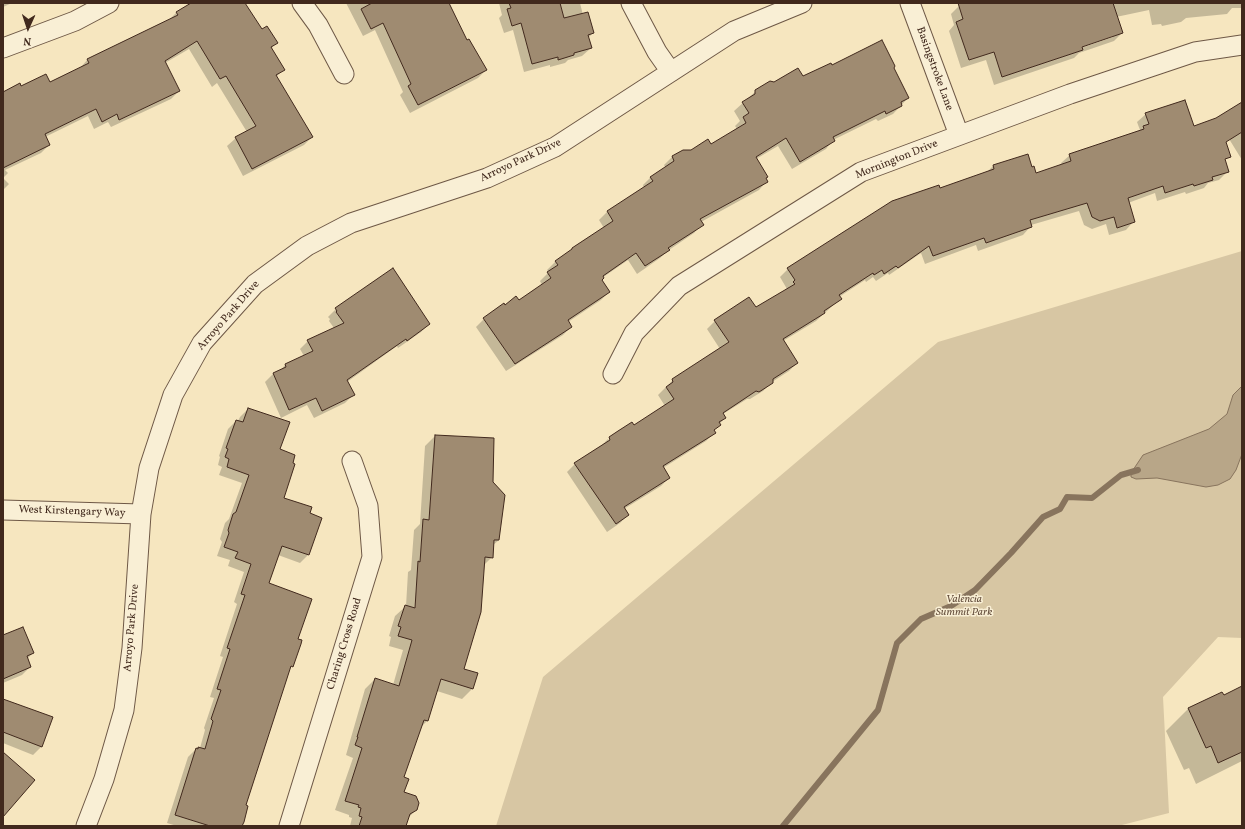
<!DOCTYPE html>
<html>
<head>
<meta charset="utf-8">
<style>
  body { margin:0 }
  #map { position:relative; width:1245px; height:829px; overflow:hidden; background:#f6e6bf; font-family:Vollkorn,serif }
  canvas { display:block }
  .frame { position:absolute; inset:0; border:4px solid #41291d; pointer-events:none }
  .north { position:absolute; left:8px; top:8px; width:40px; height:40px; -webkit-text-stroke:3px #f9efd5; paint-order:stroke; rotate:183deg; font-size:11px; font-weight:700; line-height:16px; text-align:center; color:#41291d }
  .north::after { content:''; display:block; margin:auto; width:14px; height:18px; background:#41291d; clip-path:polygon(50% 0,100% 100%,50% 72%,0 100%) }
</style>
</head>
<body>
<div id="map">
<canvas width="1245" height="829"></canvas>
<div class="frame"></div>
<div class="north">N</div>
</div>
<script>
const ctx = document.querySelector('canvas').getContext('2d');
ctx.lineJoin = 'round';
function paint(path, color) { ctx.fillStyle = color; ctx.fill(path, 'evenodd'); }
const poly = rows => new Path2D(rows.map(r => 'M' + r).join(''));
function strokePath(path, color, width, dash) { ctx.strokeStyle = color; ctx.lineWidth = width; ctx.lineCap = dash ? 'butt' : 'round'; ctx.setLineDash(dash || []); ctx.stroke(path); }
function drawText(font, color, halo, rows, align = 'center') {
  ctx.font = font + ' Vollkorn,serif'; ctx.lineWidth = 3; ctx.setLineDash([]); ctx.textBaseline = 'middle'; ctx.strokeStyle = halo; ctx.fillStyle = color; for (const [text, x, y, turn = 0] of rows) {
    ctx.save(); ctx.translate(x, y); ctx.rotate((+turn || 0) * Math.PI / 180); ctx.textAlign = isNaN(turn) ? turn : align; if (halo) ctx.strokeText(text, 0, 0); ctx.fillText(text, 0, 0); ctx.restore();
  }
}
const green = poly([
  [1242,251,1242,638,1218,637,1163,697,1169,813,1118,826,496,826,543,677,938,342]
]);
const water = poly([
  [1242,386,1242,454,1236,470,1230,479,1218,485,1206,487,1157,478,1136,479,1131,477,1131,473,1143,455,1209,429,1227,414,1233,395,1242,386]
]);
const shadow = poly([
  [3,3,12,3,3,7],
  [193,3,243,3,261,30,276,43,271,49,283,70,276,77,312,137,304,145,243,176,227,146,236,138,247,132,217,83,212,87,189,49,165,63,179,91,171,99,111,127,108,122,94,129,88,116,45,137,49,145,41,153,5,170,8,173,3,178,9,184,3,190,3,93,20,87,49,84,80,69,80,68,88,59,169,20,177,12],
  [346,3,448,3,467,42,486,70,478,78,410,113,400,95,403,92,375,30,363,36],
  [499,3,580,3,583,15,593,33,588,38,591,48,582,56,568,60,565,63,550,67,550,65,524,72,513,30,504,33,499,18,502,15],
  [968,3,1242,3,1242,8,1232,8,1227,14,1186,18,1181,22,1162,26,1161,24,1152,25,1149,10,1116,17,1122,33,1114,41,1079,53,1074,58,994,85,986,60,961,68,949,31,954,25,951,14,959,6],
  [1113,35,1113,37,1078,49,1077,47],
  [831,66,893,68,908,98,893,114,878,121,876,119,833,140,826,149,792,169,778,146,756,159,767,181,759,190,701,222,702,224,694,233,669,250,660,258,637,274,628,260,602,278,601,280,609,292,601,300,568,322,571,327,563,335,506,371,476,327,484,319,504,306,518,301,542,285,540,281,549,272,547,270,556,261,604,228,599,220,607,212,644,188,643,185,651,177,666,168,664,165,672,157,683,151,691,151,711,146,738,130,735,126,740,121,734,111,756,91,774,83,802,78],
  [1242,103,1242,160,1218,121],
  [1146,114,1193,127,1227,172,1219,180,1208,183,1204,188,1186,194,1185,192,1157,201,1155,193,1128,203,1134,221,1126,230,1109,235,1106,224,1092,229,1084,225,1079,211,1031,225,1031,226,1023,235,978,251,976,245,925,264,921,253,889,275,888,273,876,281,873,277,866,282,865,280,839,297,840,299,816,321,783,341,797,363,789,371,772,382,763,391,750,399,747,399,723,414,725,418,713,431,714,433,706,441,663,468,669,478,661,486,624,509,628,515,620,523,607,532,567,472,575,464,601,446,608,439,612,445,609,438,619,431,634,426,665,406,658,395,673,380,720,349,707,329,715,321,755,309,787,289,780,277,788,269,940,189,987,172,993,166,1027,155,1031,168,1036,174,1062,165,1061,163,1070,155,1140,130,1137,122],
  [336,309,429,324,421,332,398,348,397,346,347,382,353,395,345,403,314,418,307,405,281,418,265,382,273,374,280,371,285,365,304,356,300,349,308,341,334,328,329,321,330,319,328,317],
  [248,409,279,450,282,498,309,514,320,518,308,555,300,563,278,555,268,584,296,639,292,666,289,668,244,806,241,826,177,826,167,823,188,757,196,749,200,748,205,730,204,728,214,698,210,697,223,657,220,656,237,604,234,602,244,572,228,566,230,560,217,556,222,542,220,539,225,523,229,519,242,483,219,475,222,467,218,465,220,457,219,456,228,429,236,421,238,421,240,417],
  [435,436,492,482,499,540,492,546,492,557,483,566,463,670,477,674,472,689,462,699,437,691,427,721,421,727,403,778,403,793,416,810,407,819,405,826,350,826,352,818,349,817,349,815,335,810,353,758,346,755,365,689,375,679,393,685,403,650,389,646,391,637,389,636,395,616,406,606,408,572,411,570,414,530,420,524,425,446],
  [3,636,33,653,27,659,30,667,22,675,3,683],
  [1222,693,1223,696,1242,694,1242,761,1196,784,1189,768,1184,770,1166,731,1188,709],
  [3,700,42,746,33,755,3,743]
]);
const stream = poly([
  [783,826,878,710,897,643,921,619,951,606,975,590,1011,553,1043,517,1060,509,1067,497,1092,498,1121,475,1138,470]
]);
const building = poly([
  [191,3,245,3,262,29,267,26,278,43,271,47,285,70,276,75,313,137,252,169,235,137,256,126,226,76,220,79,197,41,165,61,180,91,119,120,117,114,102,122,96,109,45,134,50,145,3,168,3,92,20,83,21,86,46,74,50,82,89,63,87,59,178,15,176,12,191,3],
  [372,3,449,3,467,40,469,39,487,70,418,105,408,86,411,84,383,23,371,29,361,9,372,3],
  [509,3,560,3,564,18,588,12,594,33,588,35,592,48,574,53,574,55,558,60,558,57,532,64,521,23,512,26,507,9,511,8,509,3],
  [958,3,1113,3,1123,33,1082,47,1083,50,1002,77,994,52,969,60,956,22,963,19,958,3],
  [882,40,895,66,894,68,909,98,901,102,902,106,886,114,885,111,833,137,835,141,800,162,786,138,756,157,768,177,766,178,768,182,700,219,704,225,668,248,670,250,645,266,636,253,603,276,604,278,602,280,610,292,568,320,572,327,515,364,483,318,504,303,505,305,516,296,519,300,551,278,547,272,558,265,555,261,572,249,572,248,613,221,607,211,653,181,650,177,674,161,672,156,683,150,691,150,708,139,711,144,746,123,743,117,749,113,742,102,755,94,755,90,770,81,774,82,798,68,803,76,831,63,832,65,882,40],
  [1185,100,1194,126,1216,118,1242,102,1242,132,1226,142,1231,157,1225,159,1229,172,1212,177,1213,180,1194,186,1193,184,1165,193,1163,186,1128,198,1135,222,1117,228,1114,217,1100,221,1092,217,1087,203,1030,220,1032,227,986,243,984,238,933,256,929,246,898,268,896,266,884,274,882,270,874,275,873,273,839,295,842,299,824,311,825,313,783,339,798,363,773,379,773,383,759,392,756,391,723,413,726,418,719,422,721,425,714,430,716,433,663,466,670,478,624,507,629,515,616,524,574,463,610,440,609,437,618,431,632,422,634,425,674,399,666,387,673,382,672,379,729,342,714,320,749,297,756,307,795,284,793,282,795,280,787,268,892,201,939,185,940,188,994,169,993,165,1028,154,1032,167,1034,166,1036,173,1071,161,1069,154,1144,129,1143,126,1149,124,1145,113,1185,100],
  [393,268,430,324,407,341,406,339,347,380,355,395,322,411,316,398,289,410,273,373,286,367,285,364,313,351,307,340,344,323,336,312,337,311,335,308,393,268],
  [248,408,290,422,280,449,295,455,293,463,295,464,284,498,312,507,310,513,322,518,309,555,282,546,269,583,312,599,298,639,302,640,301,644,293,667,291,666,246,805,248,806,244,822,242,826,210,826,175,815,196,748,198,749,198,747,205,749,213,721,211,719,221,690,217,689,230,649,227,648,245,595,241,594,251,564,235,558,238,552,224,547,229,533,228,530,233,514,236,512,249,475,227,467,229,459,225,457,228,449,226,448,236,420,243,422,248,408],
  [435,435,494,438,493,482,505,495,499,540,494,540,493,558,485,557,481,612,464,669,478,673,473,689,441,679,428,721,424,720,404,777,409,779,404,792,416,796,419,803,417,810,410,814,406,826,359,826,362,817,359,816,361,808,358,807,359,805,345,801,362,748,355,745,358,737,357,737,375,678,399,686,412,640,398,636,401,627,398,626,405,605,415,608,418,561,420,562,423,519,429,520,435,435],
  [23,627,34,653,27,656,31,667,3,679,3,635,23,627],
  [1242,686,1242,752,1218,763,1211,746,1206,748,1188,708,1222,692,1224,695,1242,686],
  [3,699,53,717,42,747,3,732,3,699],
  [3,752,35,780,3,817,3,752]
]);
const street = poly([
  [302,3,318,25,344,74],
  [631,3,657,52,671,72],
  [910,3,959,135],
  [3,48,75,21,109,3],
  [613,374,634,333,679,286,861,172,1070,94,1195,52,1242,45],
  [3,510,141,514],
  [86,826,104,779,124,710,132,648,141,514,149,468,173,395,202,343,255,284,307,246,351,223,487,178,555,147,734,31,802,3],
  [289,826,372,557,368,506,352,461]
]);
const streetNames = [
  ["Basingstroke Lane",934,69,70],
  ["Mornington Drive",897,160,-22],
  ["Arroyo Park Drive",521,161,-25],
  ["Arroyo Park Drive",229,316,-49],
  ["West Kirstengary Way",72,512,2],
  ["Arroyo Park Drive",132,628,-85],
  ["Charing Cross Road",345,644,-73]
];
const parkNames = [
  ["Valencia",964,600],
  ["Summit Park",964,613]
];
paint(green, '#d7c6a3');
paint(water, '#b8a688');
strokePath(water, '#88745d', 1);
paint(shadow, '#0003');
strokePath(stream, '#88745d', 6);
paint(building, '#9f8b71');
strokePath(building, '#41291d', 1);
strokePath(street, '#6e5846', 21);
strokePath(street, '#f9efd5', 19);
drawText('11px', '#41291d', '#f9efd5', streetNames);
drawText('italic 11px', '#66503e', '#f9efd5', parkNames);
</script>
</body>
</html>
